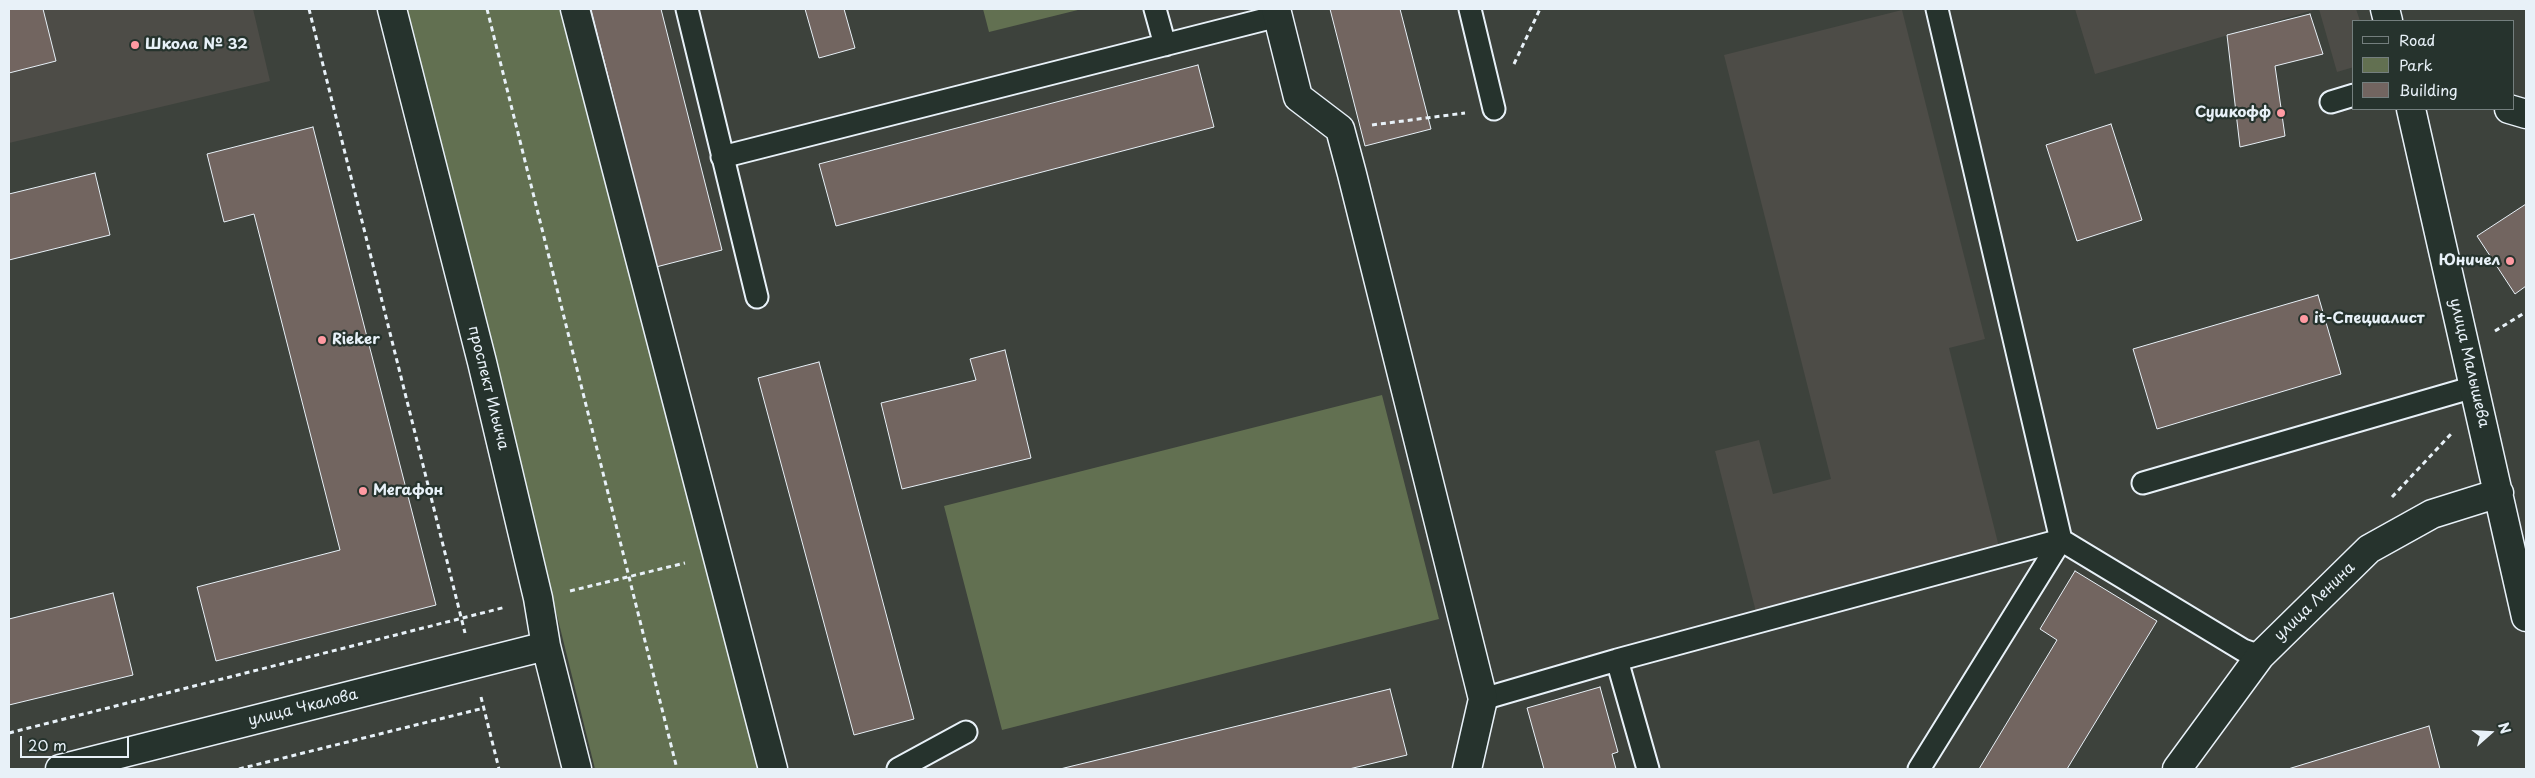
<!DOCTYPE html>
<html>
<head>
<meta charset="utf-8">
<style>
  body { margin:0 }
  #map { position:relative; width:2535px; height:778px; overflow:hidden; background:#3d423c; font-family:"Playpen Sans",sans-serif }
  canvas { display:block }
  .frame { position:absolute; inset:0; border:10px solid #e8f1f8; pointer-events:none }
  .legend { position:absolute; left:2352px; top:20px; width:162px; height:90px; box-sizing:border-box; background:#26332d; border:1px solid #747f7e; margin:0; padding:6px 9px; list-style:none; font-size:15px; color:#e8f1f8 }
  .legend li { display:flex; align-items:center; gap:10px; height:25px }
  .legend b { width:25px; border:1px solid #747f7e }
  .north { position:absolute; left:2465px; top:708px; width:50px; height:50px; -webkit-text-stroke:4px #26332d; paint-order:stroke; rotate:71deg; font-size:14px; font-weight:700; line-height:20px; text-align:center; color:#e8f1f8 }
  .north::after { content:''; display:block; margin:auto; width:18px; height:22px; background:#e8f1f8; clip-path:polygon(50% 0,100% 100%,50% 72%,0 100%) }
  .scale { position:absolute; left:20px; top:736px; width:109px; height:22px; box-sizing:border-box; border:2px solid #e8f1f8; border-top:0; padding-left:6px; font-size:15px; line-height:18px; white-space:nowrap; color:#e8f1f8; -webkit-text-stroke:4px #26332d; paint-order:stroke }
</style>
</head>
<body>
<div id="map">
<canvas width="2535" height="778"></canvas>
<div class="frame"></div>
<ul class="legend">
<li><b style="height:6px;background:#26332d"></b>Road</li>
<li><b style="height:14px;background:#627051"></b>Park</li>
<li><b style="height:14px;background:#726560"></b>Building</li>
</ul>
<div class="north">N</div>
<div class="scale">20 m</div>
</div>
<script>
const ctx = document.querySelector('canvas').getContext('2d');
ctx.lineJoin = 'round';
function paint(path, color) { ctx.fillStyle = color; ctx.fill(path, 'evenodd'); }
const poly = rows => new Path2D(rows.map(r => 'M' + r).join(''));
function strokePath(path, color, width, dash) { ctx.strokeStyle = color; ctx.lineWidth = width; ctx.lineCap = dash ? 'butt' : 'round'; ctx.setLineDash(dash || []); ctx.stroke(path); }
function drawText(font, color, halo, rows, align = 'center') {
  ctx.font = font + ' "Playpen Sans",sans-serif'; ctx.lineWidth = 4.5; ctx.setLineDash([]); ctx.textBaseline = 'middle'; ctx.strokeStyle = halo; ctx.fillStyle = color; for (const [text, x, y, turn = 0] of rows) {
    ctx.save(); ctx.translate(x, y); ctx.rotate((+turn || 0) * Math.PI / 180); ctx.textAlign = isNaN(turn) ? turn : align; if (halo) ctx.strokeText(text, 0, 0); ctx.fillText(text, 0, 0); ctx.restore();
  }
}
const built = poly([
  [9,9,253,9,270,81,9,143],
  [2075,9,2317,9,2095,74],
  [2319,9,2356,9,2360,21,2354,21,2354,67,2337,72],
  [1902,10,1985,339,1949,348,2000,551,1756,612,1715,451,1759,440,1773,494,1831,479,1724,55]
]);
const green = poly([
  [407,9,586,9,777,769,595,769],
  [983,9,1082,9,989,32],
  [1382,395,1439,619,1002,730,944,506]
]);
const building = poly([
  [9,9,43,9,56,61,9,73,9,9],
  [591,9,661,9,722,250,656,267,591,9],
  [805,9,844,9,855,48,819,58,805,9],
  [1330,9,1400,9,1431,129,1365,146,1330,9],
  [2310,14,2323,54,2275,66,2285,136,2240,147,2227,35,2310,14],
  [1198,65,1214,127,836,226,819,164,1198,65],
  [2111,124,2142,220,2077,241,2046,145,2111,124],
  [313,127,436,605,216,661,197,587,340,550,254,214,224,222,207,154,313,127],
  [95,173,110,235,9,260,9,194,95,173],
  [2526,204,2526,286,2515,294,2477,236,2526,204],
  [2318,295,2341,374,2157,429,2133,349,2318,295],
  [1005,350,1031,458,902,489,881,403,976,380,970,359,1005,350],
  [819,362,914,719,854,735,758,378,819,362],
  [2075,571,2157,621,2067,769,1979,769,2057,640,2040,629,2075,571],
  [113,593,133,675,9,705,9,619,113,593],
  [1600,687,1618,752,1612,754,1616,769,1544,769,1527,708,1600,687],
  [1390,689,1407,755,1349,769,1060,769,1390,689],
  [2429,726,2440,769,2288,769,2429,726]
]);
const path = poly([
  [309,9,465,633],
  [487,9,677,769],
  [1514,64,1540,9],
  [1372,125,1465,113],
  [2495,331,2526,312],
  [2392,497,2451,434],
  [570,591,685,563],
  [481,697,499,769],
  [9,733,506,607],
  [239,769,484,708]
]);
const lane = poly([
  [687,9,757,297],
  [1155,9,1165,45],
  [1470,9,1494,109],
  [2331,102,2354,95],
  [722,157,1278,16],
  [2143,483,2474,387],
  [1617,660,2061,540,1937,9],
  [1483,699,1617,660,1648,769],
  [898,769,966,732],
  [1919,769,2061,540,2243,650,2260,656]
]);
const street = poly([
  [575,9,773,769],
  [1276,9,1298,97,1340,129,1352,174,1483,699,1467,769],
  [2385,9,2388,21],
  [2411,109,2526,617],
  [2509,109,2526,114],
  [2177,769,2260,656,2369,549,2432,514,2499,493]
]);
const secondary = poly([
  [392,9,482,362,538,598,546,646,577,769],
  [60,769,546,646]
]);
const markers = [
  [135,45,5,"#ff9aa2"],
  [2281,113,5,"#ff9aa2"],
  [2510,261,5,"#ff9aa2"],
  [2304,319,5,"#ff9aa2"],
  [322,340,5,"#ff9aa2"],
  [363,491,5,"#ff9aa2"]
];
const poiNames = [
  ["Школа № 32",145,45],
  ["Сушкофф",2271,113,"right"],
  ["Юничел",2500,261,"right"],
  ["it-Специалист",2314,319],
  ["Rieker",332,340],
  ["Мегафон",373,491]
];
const streetNames = [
  ["улица Малышева",2469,363,77],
  ["проспект Ильича",488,388,76],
  ["улица Ленина",2315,602,-44],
  ["улица Чкалова",303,708,-14]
];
paint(built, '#4d4c47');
paint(green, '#627051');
paint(building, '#726560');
strokePath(building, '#e8f1f8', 1);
strokePath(lane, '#e8f1f8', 25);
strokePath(street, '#e8f1f8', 31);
strokePath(secondary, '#e8f1f8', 31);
strokePath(path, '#e8f1f8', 3, [5, 4]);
strokePath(lane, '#26332d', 21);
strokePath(street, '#26332d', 28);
strokePath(secondary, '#26332d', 28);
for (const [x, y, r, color] of markers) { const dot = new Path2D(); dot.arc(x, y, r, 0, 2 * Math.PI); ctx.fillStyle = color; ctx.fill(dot); strokePath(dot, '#26332d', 2); }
drawText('bold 15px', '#e8f1f8', '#26332d', poiNames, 'left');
drawText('15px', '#e8f1f8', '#26332d', streetNames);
</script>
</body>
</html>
